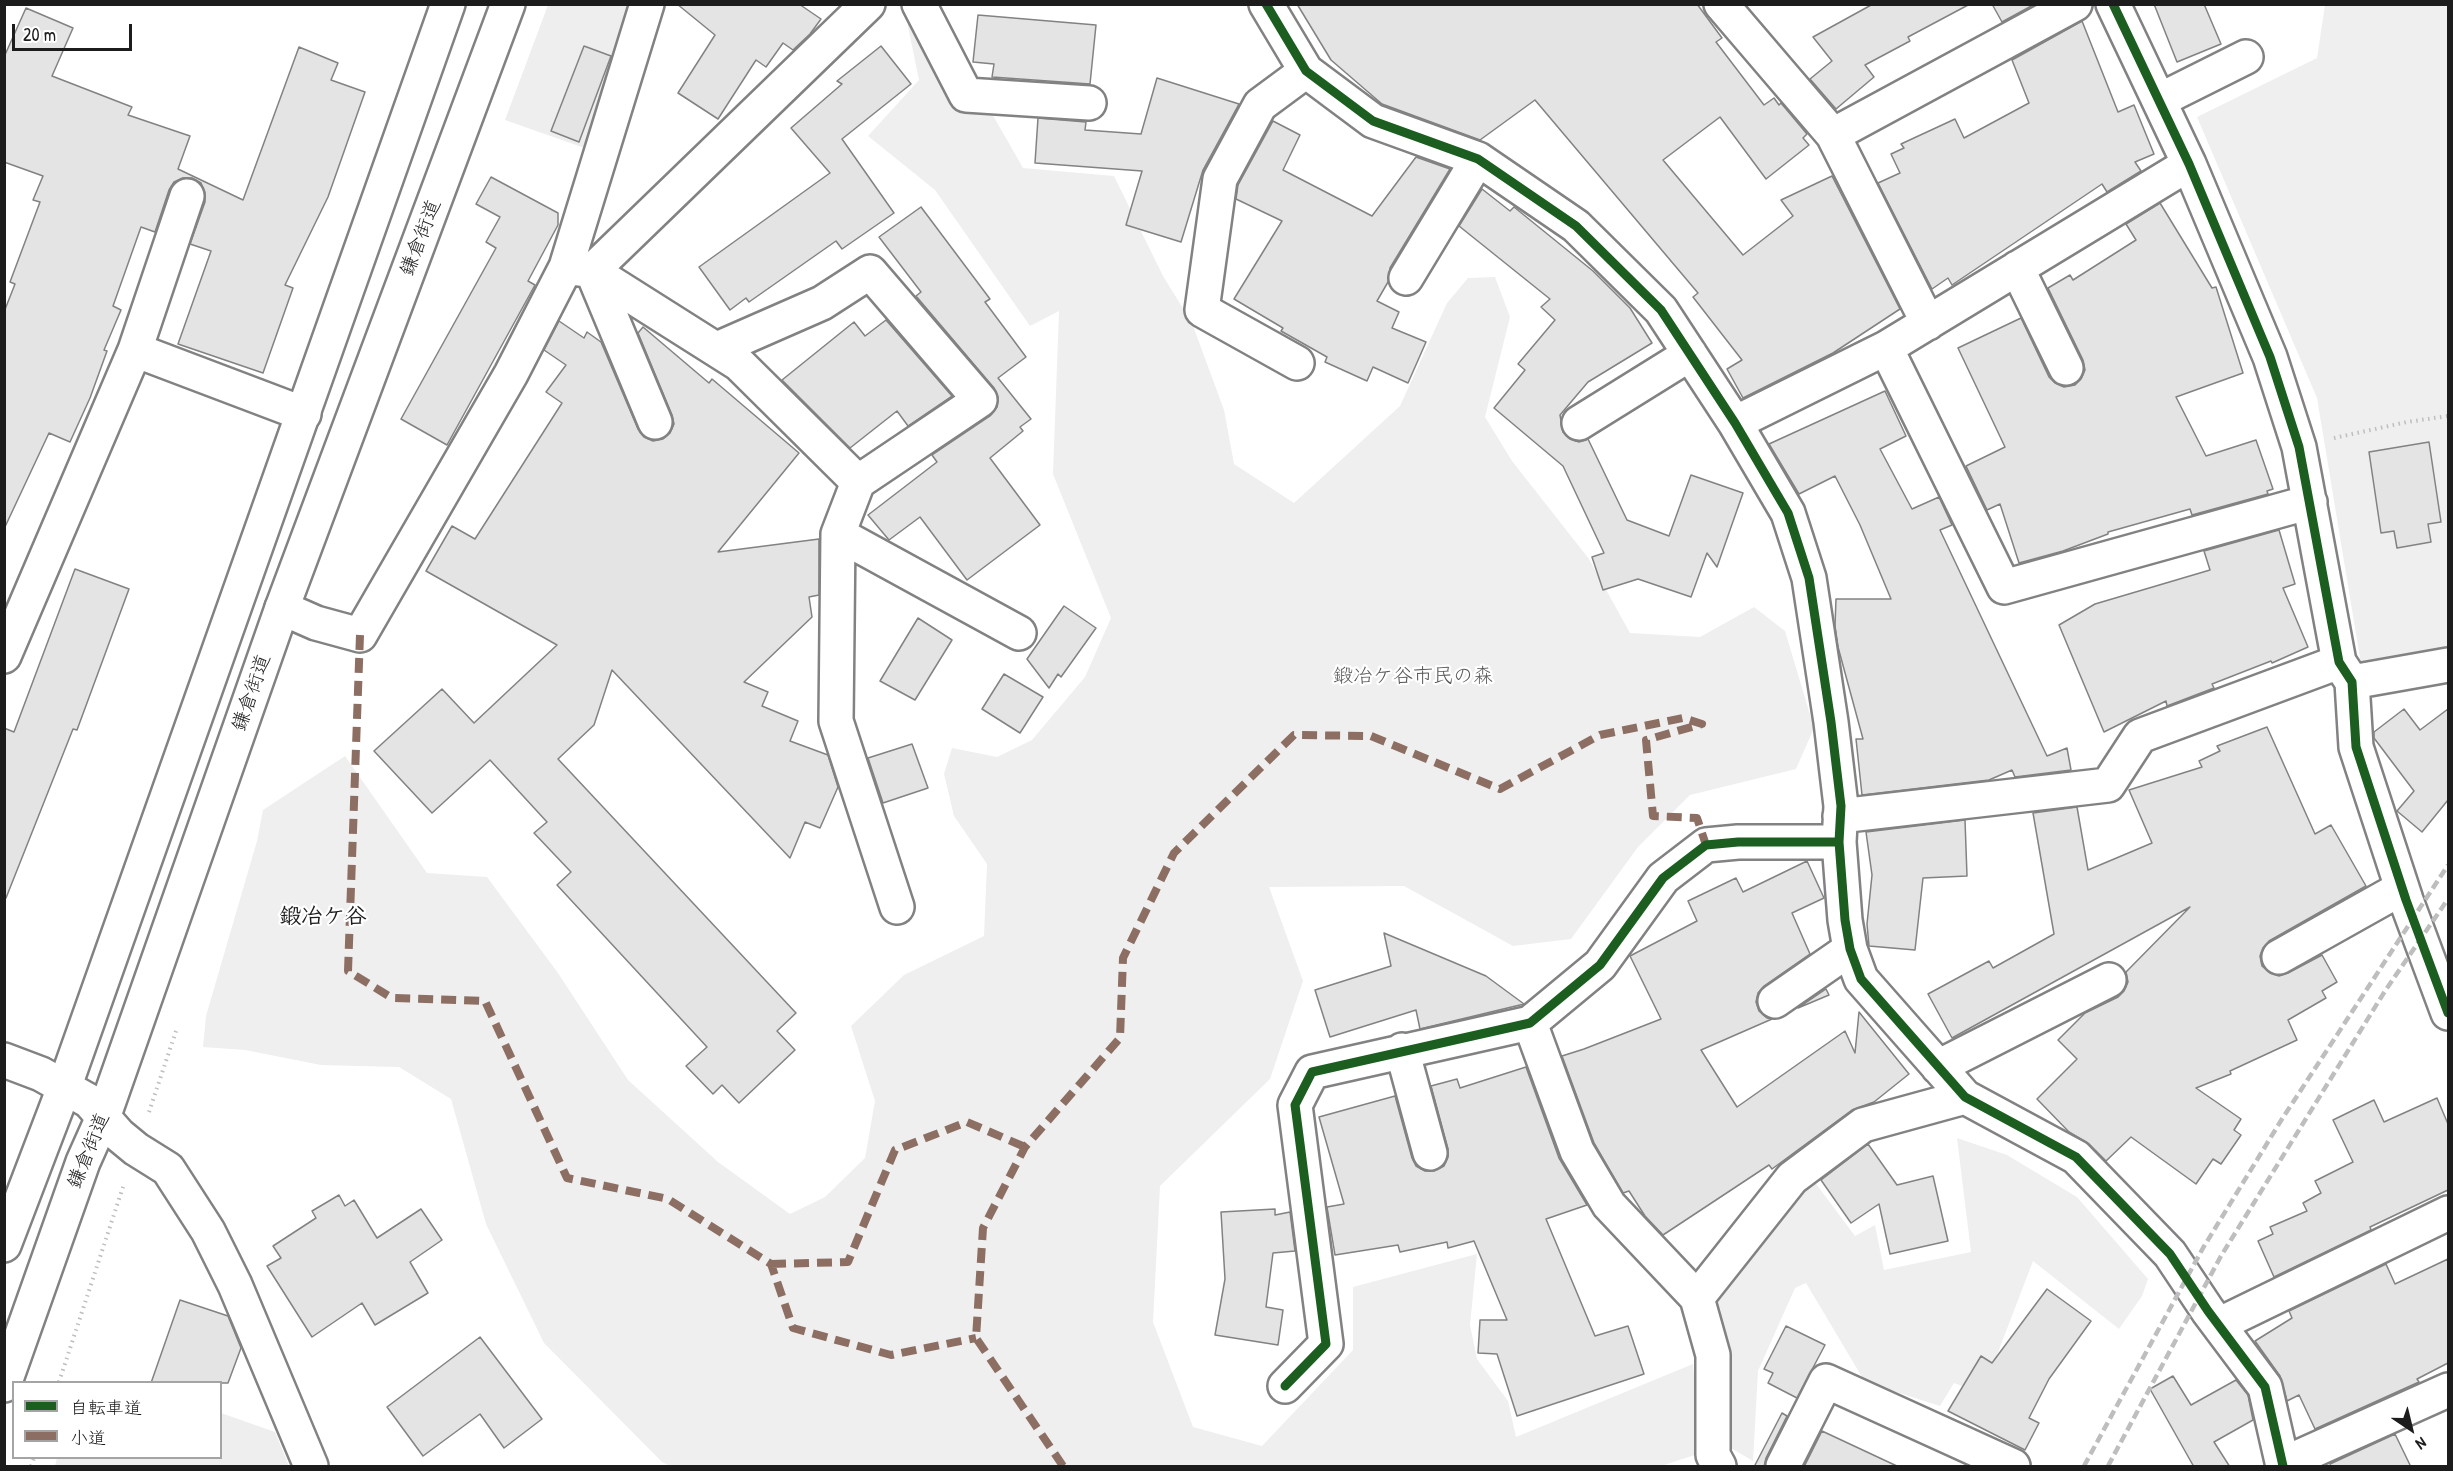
<!DOCTYPE html>
<html>
<head>
<meta charset="utf-8">
<style>
  body { margin:0 }
  #map { position:relative; width:2453px; height:1471px; overflow:hidden; background:#fff; font-family:"Patrick Hand","Klee One",sans-serif }
  canvas { display:block }
  .frame { position:absolute; inset:0; border:6px solid #1c1c1c; pointer-events:none }
  .legend { position:absolute; left:12px; top:1381px; width:210px; height:78px; box-sizing:border-box; background:#fff; border:2px solid #a4a4a4; margin:0; padding:8px 10px; list-style:none; font-size:18px; color:#1c1c1c }
  .legend li { display:flex; align-items:center; gap:12px; height:30px }
  .legend b { width:30px; border:2px solid #a4a4a4 }
  .north { position:absolute; left:2381px; top:1399px; width:60px; height:60px; -webkit-text-stroke:4px #fff; paint-order:stroke; rotate:145deg; font-size:16px; font-weight:700; line-height:24px; text-align:center; color:#1c1c1c }
  .north::after { content:''; display:block; margin:auto; width:21px; height:27px; background:#1c1c1c; clip-path:polygon(50% 0,100% 100%,50% 72%,0 100%) }
  .scale { position:absolute; left:12px; top:24px; width:120px; height:27px; box-sizing:border-box; border:3px solid #1c1c1c; border-top:0; padding-left:8px; font-size:18px; line-height:21px; white-space:nowrap; color:#1c1c1c; -webkit-text-stroke:4px #fff; paint-order:stroke }
</style>
</head>
<body>
<div id="map">
<canvas width="2453" height="1471"></canvas>
<div class="frame"></div>
<ul class="legend">
<li><b style="height:8px;background:#1b5e20"></b>自転車道</li>
<li><b style="height:8px;background:#8d6e63"></b>小道</li>
</ul>
<div class="north">N</div>
<div class="scale">20 m</div>
</div>
<script>
const ctx = document.querySelector('canvas').getContext('2d');
ctx.lineJoin = 'round';
function paint(path, color) { ctx.fillStyle = color; ctx.fill(path, 'evenodd'); }
const poly = rows => new Path2D(rows.map(r => 'M' + r).join(''));
function strokePath(path, color, width, dash) { ctx.strokeStyle = color; ctx.lineWidth = width; ctx.lineCap = dash ? 'butt' : 'round'; ctx.setLineDash(dash || []); ctx.stroke(path); }
function drawText(font, color, halo, rows, align = 'center') {
  ctx.font = font + ' "Patrick Hand","Klee One",sans-serif'; ctx.lineWidth = 4.5; ctx.setLineDash([]); ctx.textBaseline = 'middle'; ctx.strokeStyle = halo; ctx.fillStyle = color; for (const [text, x, y, turn = 0] of rows) {
    ctx.save(); ctx.translate(x, y); ctx.rotate((+turn || 0) * Math.PI / 180); ctx.textAlign = isNaN(turn) ? turn : align; if (halo) ctx.strokeText(text, 0, 0); ctx.fillText(text, 0, 0); ctx.restore();
  }
}
const built = poly([
  [548,5,633,5,593,151,505,120],
  [221,1413,275,1432,289,1466,55,1466,57,1458,220,1458]
]);
const green = poly([
  [917,5,930,5,1023,168,1114,176,1163,276,1192,323,1224,410,1234,464,1294,503,1400,406,1447,303,1468,278,1495,277,1510,317,1485,417,1512,461,1589,559,1630,633,1700,637,1754,607,1785,631,1814,728,1796,769,1690,795,1638,847,1571,939,1513,946,1404,886,1269,887,1303,981,1270,1079,1160,1186,1153,1322,1193,1427,1262,1446,1353,1350,1353,1287,1477,1254,1470,1325,1477,1359,1508,1401,1516,1437,1693,1364,1701,1453,1661,1466,670,1466,662,1462,544,1343,486,1224,451,1099,399,1067,321,1065,245,1050,203,1047,206,1016,257,841,263,810,345,756,427,873,487,877,558,973,628,1080,718,1162,790,1214,825,1197,865,1158,875,1101,851,1026,904,975,984,936,987,864,954,816,944,774,952,748,997,757,1032,740,1085,677,1111,618,1053,474,1059,311,1030,326,935,190,868,136,919,80,905,12],
  [2325,5,2448,5,2448,647,2361,664,2317,398,2197,117,2317,58],
  [1957,1138,2007,1155,2077,1197,2148,1279,2142,1296,2119,1329,2033,1261,1982,1394,1954,1383,1940,1406,1865,1382,1806,1283,1795,1288,1758,1371,1753,1461,1729,1447,1732,1420,1730,1349,1715,1302,1733,1273,1814,1181,1855,1236,1875,1225,1884,1270,1971,1252]
]);
const building = poly([
  [677,4,799,4,821,19,810,34,793,50,783,43,766,67,756,60,718,119,678,93,715,35,677,4],
  [1297,4,1697,4,1722,38,1716,42,1764,105,1774,98,1779,105,1781,103,1807,134,1803,138,1809,145,1766,179,1720,117,1663,160,1743,255,1793,216,1781,200,1832,176,1900,309,1833,353,1743,398,1727,369,1742,360,1693,297,1698,293,1535,100,1480,140,1382,104,1331,60,1297,4],
  [1873,4,1970,4,1908,37,1910,41,1865,65,1874,77,1836,109,1810,79,1832,61,1813,37,1873,4],
  [1992,4,2035,4,2002,22,1992,4],
  [2154,4,2204,4,2221,44,2177,62,2154,4],
  [26,8,73,28,52,76,132,107,128,115,190,136,178,169,243,200,299,47,338,63,331,80,365,92,328,197,285,285,293,288,263,373,178,344,211,251,190,244,205,202,205,193,201,183,192,178,183,178,174,182,169,190,155,232,141,227,113,306,121,310,104,350,107,351,90,398,70,442,49,433,4,529,4,312,15,284,10,282,40,202,33,200,43,176,4,162,4,57,26,8],
  [978,15,1096,25,1090,84,992,77,994,64,973,62,978,15],
  [2082,21,2118,112,2134,105,2154,154,2135,162,2141,171,2107,192,2102,184,1952,285,1948,278,1932,289,1878,183,1900,173,1891,154,1904,148,1901,144,1955,119,1964,138,2029,103,2012,60,2082,21],
  [584,46,611,56,579,142,551,131,584,46],
  [881,46,911,84,842,139,894,213,842,249,836,241,749,302,746,298,730,310,699,267,830,173,791,128,842,84,837,81,881,46],
  [1157,78,1239,104,1203,170,1181,242,1126,225,1142,171,1035,163,1038,118,1086,122,1085,130,1141,134,1157,78],
  [1273,121,1300,135,1283,170,1372,216,1416,157,1450,169,1390,268,1388,282,1377,301,1399,312,1392,328,1426,342,1408,383,1373,367,1367,381,1325,362,1327,357,1281,331,1283,328,1234,299,1282,221,1236,199,1238,185,1273,121],
  [491,177,558,213,558,225,528,281,535,285,447,445,401,419,496,248,486,242,500,217,476,204,491,177],
  [1482,189,1510,211,1514,207,1593,271,1630,308,1652,343,1588,382,1560,415,1563,432,1570,439,1579,442,1588,439,1627,520,1669,536,1691,475,1743,493,1717,567,1707,553,1691,597,1638,579,1603,590,1592,557,1604,553,1563,466,1494,408,1525,370,1518,364,1555,320,1541,307,1550,299,1459,226,1482,189],
  [2160,203,2212,288,2216,287,2243,373,2176,397,2206,456,2256,440,2273,489,2267,491,2268,494,2192,515,2190,509,2108,532,2108,534,2063,551,2019,563,2000,504,1987,510,1966,466,2005,447,1958,348,2021,318,2049,377,2055,383,2064,387,2075,385,2081,379,2085,370,2083,360,2048,288,2070,275,2073,280,2136,240,2126,224,2160,203],
  [921,207,990,299,985,302,1026,357,998,378,1031,419,1020,427,1023,431,990,458,1040,525,967,580,920,517,889,540,868,515,937,462,932,455,990,416,997,407,998,397,994,388,916,296,921,292,879,237,921,207],
  [886,320,952,396,908,426,897,411,850,448,782,380,854,322,865,336,886,320],
  [559,321,584,338,587,332,601,342,638,429,644,437,653,441,663,439,670,433,674,424,672,415,638,333,643,327,709,383,712,379,799,453,718,552,819,539,819,595,809,597,812,617,744,682,768,692,762,706,798,721,790,741,828,755,838,787,820,828,805,822,790,858,612,670,594,725,558,759,796,1013,777,1031,795,1050,739,1103,722,1085,713,1094,686,1066,707,1047,557,885,571,872,534,833,547,822,490,760,432,813,374,751,442,689,474,723,557,645,426,571,452,526,475,539,562,403,546,392,566,365,544,350,559,321],
  [1885,391,1906,436,1880,449,1912,509,1939,497,1952,525,1940,530,2047,756,2067,748,2071,770,2015,777,2012,770,1989,780,1862,795,1856,739,1863,739,1838,647,1835,626,1836,599,1891,599,1860,525,1835,476,1799,494,1769,444,1885,391],
  [2429,442,2441,522,2428,524,2431,542,2397,548,2394,531,2381,533,2369,452,2429,442],
  [2279,530,2295,584,2283,588,2308,647,2272,663,2271,661,2212,684,2214,688,2167,706,2166,701,2104,732,2059,625,2095,604,2210,570,2204,551,2279,530],
  [75,569,129,589,77,730,73,729,6,898,4,897,4,728,14,732,75,569],
  [1064,606,1096,628,1061,677,1058,674,1049,688,1027,659,1064,606],
  [918,618,952,640,915,700,880,681,918,618],
  [1004,674,1043,697,1020,733,982,709,1004,674],
  [2404,709,2420,730,2448,709,2448,800,2422,832,2397,811,2414,791,2374,738,2374,732,2404,709],
  [2267,727,2315,834,2331,825,2366,886,2269,941,2263,948,2260,956,2262,966,2270,973,2279,976,2288,973,2322,955,2337,982,2322,991,2326,998,2288,1020,2297,1040,2230,1071,2231,1074,2196,1088,2241,1119,2234,1130,2241,1135,2221,1164,2213,1159,2196,1184,2131,1137,2106,1161,2089,1144,2069,1132,2037,1099,2077,1059,2058,1040,2085,1013,2118,997,2124,991,2128,982,2126,972,2190,907,1952,1038,1928,994,1989,961,1993,968,2054,934,2033,813,2077,807,2088,870,2152,843,2129,790,2202,767,2199,761,2220,751,2217,746,2267,727],
  [912,744,928,788,883,803,868,758,912,744],
  [1965,820,1967,876,1923,878,1915,950,1869,946,1867,924,1872,875,1866,832,1965,820],
  [1807,861,1824,898,1792,913,1810,954,1764,986,1758,993,1756,1002,1759,1011,1767,1018,1772,1019,1701,1050,1737,1107,1845,1031,1855,1053,1859,1012,1909,1074,1874,1102,1852,1110,1772,1169,1769,1165,1663,1235,1645,1216,1629,1191,1623,1193,1594,1143,1562,1056,1584,1049,1661,1019,1630,956,1697,921,1688,901,1736,878,1743,892,1807,861],
  [1384,933,1486,976,1524,1004,1420,1029,1416,1010,1330,1037,1315,990,1391,966,1384,933],
  [1826,989,1829,995,1798,1008,1826,989],
  [1526,1067,1559,1158,1587,1205,1546,1219,1595,1336,1628,1326,1644,1374,1517,1416,1497,1354,1478,1353,1480,1320,1507,1320,1474,1241,1448,1248,1447,1242,1400,1252,1398,1245,1335,1255,1327,1207,1344,1204,1319,1117,1395,1096,1412,1158,1416,1166,1425,1171,1434,1171,1444,1166,1448,1157,1448,1149,1431,1086,1457,1079,1460,1088,1526,1067],
  [2437,1098,2448,1124,2448,1190,2370,1227,2371,1230,2274,1277,2258,1241,2273,1234,2270,1227,2307,1211,2303,1203,2321,1193,2315,1181,2353,1162,2333,1120,2374,1100,2384,1122,2437,1098],
  [1868,1144,1897,1185,1933,1176,1948,1241,1890,1254,1879,1204,1851,1223,1821,1180,1868,1144],
  [339,1195,345,1206,354,1200,377,1238,421,1209,442,1240,410,1262,428,1293,375,1325,362,1303,312,1337,267,1266,281,1258,273,1246,316,1218,312,1211,339,1195],
  [1275,1209,1275,1215,1290,1212,1295,1251,1273,1253,1266,1307,1283,1310,1278,1345,1215,1335,1225,1279,1221,1212,1275,1209],
  [2448,1259,2448,1363,2417,1379,2419,1382,2315,1429,2299,1395,2287,1401,2280,1376,2255,1341,2292,1318,2289,1311,2386,1264,2395,1284,2448,1259],
  [2047,1289,2091,1321,2049,1379,2029,1418,2039,1423,2025,1450,1948,1411,1981,1356,1992,1363,2047,1289],
  [180,1300,228,1316,241,1348,228,1383,151,1383,180,1300],
  [1786,1326,1825,1345,1797,1398,1768,1383,1773,1373,1764,1369,1786,1326],
  [480,1337,542,1419,504,1448,480,1414,423,1456,387,1407,480,1337],
  [2173,1376,2191,1405,2236,1380,2248,1395,2253,1420,2214,1442,2230,1467,2194,1467,2150,1389,2173,1376],
  [1782,1413,1787,1416,1766,1458,1764,1467,1754,1467,1782,1413],
  [1822,1431,1899,1467,1804,1467,1822,1431],
  [2395,1434,2411,1467,2331,1467,2330,1464,2395,1434]
]);
const path = poly([
  [2334,438,2407,422,2448,416],
  [149,1112,176,1031],
  [59,1382,124,1184],
  [31,1466,34,1458]
]);
const minor = poly([
  [919,4,966,95,1089,103],
  [1266,4,1306,71,1373,121,1478,159,1576,226,1661,310,1735,423,1788,513,1809,578,1831,722,1841,806,1839,842,1845,920,1850,949,1861,979,1965,1097,2076,1157,2170,1254,2208,1311,2265,1387,2283,1466],
  [1721,4,1833,135,1928,323],
  [2113,4,2189,164,2270,357,2299,447,2339,662,2352,682,2356,747,2406,900,2448,1013],
  [2160,100,2246,57],
  [1833,135,2075,4],
  [566,267,647,4],
  [2017,268,2066,368],
  [592,271,739,364,858,482,838,534,1019,633],
  [592,271,655,422],
  [1406,278,1478,159],
  [1886,348,2004,587,2310,502],
  [717,349,822,303,870,272,980,400,858,482],
  [135,350,187,196],
  [1297,363,1202,310,1220,179,1260,105,1306,71],
  [1579,423,1690,354],
  [1735,423,1886,348,2189,164],
  [838,534,836,721,897,907],
  [282,608,316,623,360,635,511,374,566,267,592,271,868,4],
  [4,656,135,350,304,414],
  [2352,682,2448,665],
  [1840,816,2108,785,2140,736,2339,662],
  [2279,957,2402,888],
  [1775,1001,1850,949],
  [1530,1023,1577,1151,1609,1205,1697,1298],
  [1402,1050,1430,1153],
  [4,1060,41,1074,89,1101,119,1135,136,1149,168,1169,208,1231,235,1285,311,1466],
  [1938,1067,2109,980],
  [2220,1324,2448,1213],
  [1285,1386,1326,1344,1295,1105,1312,1072,1530,1023,1600,965,1663,878,1706,845,1738,842,1839,842],
  [2283,1464,2448,1390],
  [1719,1466,1713,1455,1713,1355,1697,1298,1792,1178,1863,1125,1965,1097],
  [1783,1466,1826,1381,2013,1466]
]);
const major = poly([
  [4,1245,64,1088,448,4],
  [4,1385,83,1162,104,1115,282,608,508,4]
]);
const rail = poly([
  [2084,1466,2203,1248,2282,1119,2448,865],
  [2108,1466,2221,1256,2385,991,2448,899]
]);
const quiet = poly([
  [360,635,348,971,392,998,485,1001,567,1178,668,1199,771,1264,793,1328,891,1355,976,1338],
  [771,1264,848,1262,895,1150,967,1122,1025,1147],
  [1063,1466,976,1338,983,1228,1025,1147,1120,1038,1123,958,1174,853,1294,735,1371,736,1500,789,1600,735,1683,718,1702,724,1646,740,1653,816,1697,818,1706,845]
]);
const cycleway = poly([
  [1266,4,1306,71,1373,121,1478,159,1576,226,1661,310,1735,423,1788,513,1809,578,1831,722,1841,806,1839,842,1845,920,1850,949,1861,979,1965,1097,2076,1157,2170,1254,2208,1311,2265,1387,2283,1466],
  [2113,4,2189,164,2270,357,2299,447,2339,662,2352,682,2356,747,2406,900,2448,1013],
  [1285,1386,1326,1344,1295,1105,1312,1072,1530,1023,1600,965,1663,878,1706,845,1738,842,1839,842]
]);
const streetNames = [
  ["鎌倉街道",421,238,-69],
  ["鎌倉街道",252,693,-71],
  ["鎌倉街道",89,1151,-68]
];
const parkNames = [
  ["鍛冶ケ谷市民の森",1413,677]
];
const quarterNames = [
  ["鍛冶ケ谷",323,917]
];
paint(built, '#eee');
paint(green, '#efefef');
paint(building, '#e4e4e4');
strokePath(building, '#828282', 1.5);
strokePath(minor, '#828282', 38);
strokePath(major, '#828282', 38);
strokePath(path, '#bebebe', 4, [1.5, 4.5]);
strokePath(minor, '#fff', 33);
strokePath(major, '#fff', 33);
strokePath(rail, '#bebebe', 4.5, [9, 4.5]);
strokePath(quiet, '#8d6e63', 8, [15, 8]);
strokePath(cycleway, '#1b5e20', 9);
drawText('20px', '#1c1c1c', '#fff', streetNames);
drawText('20px', '#575757', '#fff', parkNames);
drawText('bold 22px', '#1c1c1c', '#fff', quarterNames);
</script>
</body>
</html>
